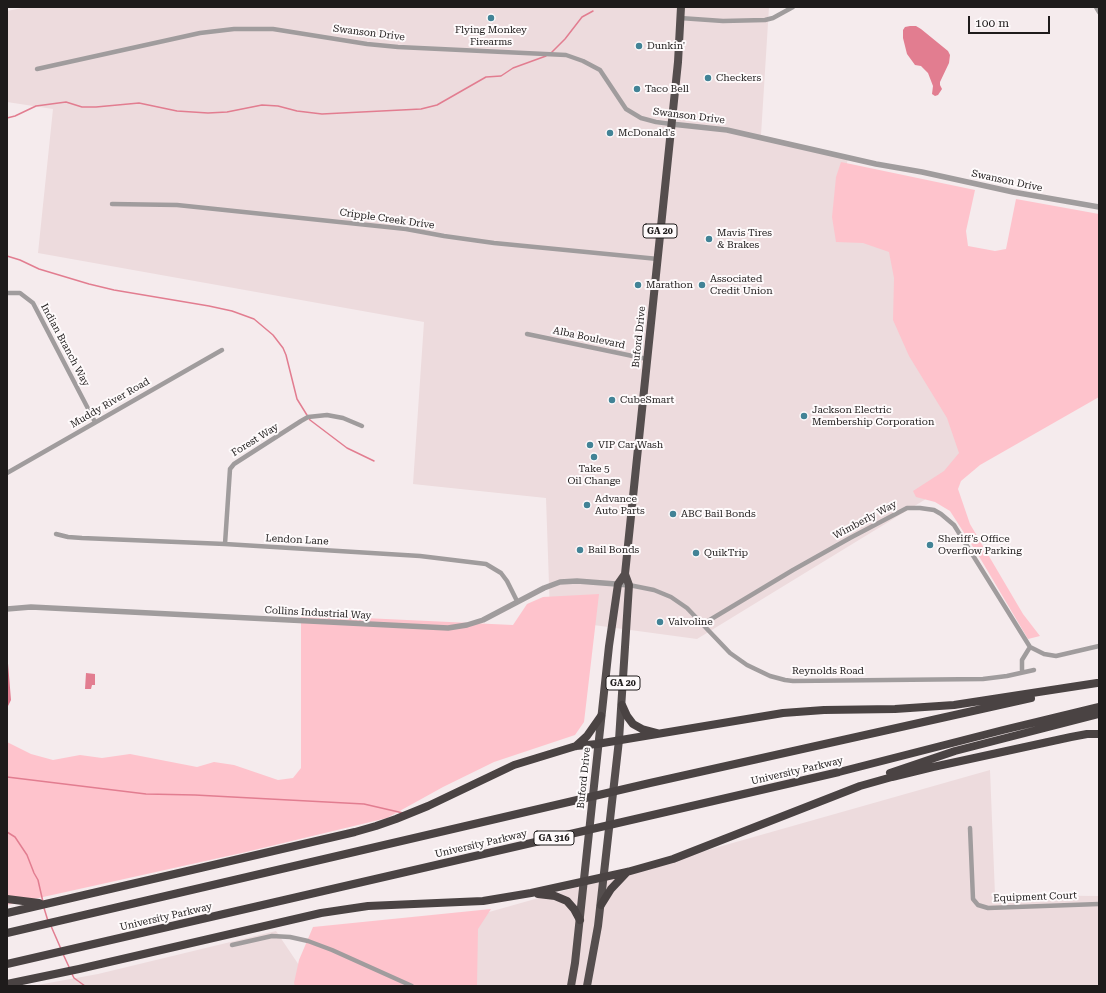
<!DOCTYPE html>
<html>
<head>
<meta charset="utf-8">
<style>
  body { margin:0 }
  #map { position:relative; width:1106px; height:993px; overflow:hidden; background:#f5ebed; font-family:"Roboto Serif",serif }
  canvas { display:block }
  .frame { position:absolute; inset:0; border:8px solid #1e1b1b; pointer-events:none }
  .scale { position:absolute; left:968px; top:16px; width:82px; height:18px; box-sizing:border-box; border:2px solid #1e1b1b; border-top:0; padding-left:5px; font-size:12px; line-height:14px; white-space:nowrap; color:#1e1b1b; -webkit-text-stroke:3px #fefafb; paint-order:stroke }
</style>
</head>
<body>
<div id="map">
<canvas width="1106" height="993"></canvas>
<div class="frame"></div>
<div class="scale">100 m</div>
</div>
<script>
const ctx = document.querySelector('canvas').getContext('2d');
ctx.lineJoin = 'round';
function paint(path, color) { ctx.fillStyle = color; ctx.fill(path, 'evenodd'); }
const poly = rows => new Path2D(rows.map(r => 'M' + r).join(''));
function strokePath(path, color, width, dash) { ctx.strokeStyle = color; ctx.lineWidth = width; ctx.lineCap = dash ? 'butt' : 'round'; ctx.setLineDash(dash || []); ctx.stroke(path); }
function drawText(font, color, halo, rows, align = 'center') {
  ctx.font = font + ' "Roboto Serif",serif'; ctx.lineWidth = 4; ctx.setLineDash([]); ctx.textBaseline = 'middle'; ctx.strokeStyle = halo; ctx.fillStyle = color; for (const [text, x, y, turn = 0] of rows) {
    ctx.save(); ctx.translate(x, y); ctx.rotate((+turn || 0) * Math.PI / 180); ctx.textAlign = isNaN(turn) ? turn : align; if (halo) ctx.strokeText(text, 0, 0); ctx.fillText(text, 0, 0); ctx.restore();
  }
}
const built = poly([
  [27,7,769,7,761,135,848,156,838,229,900,240,975,469,697,639,549,619,550,613,546,498,413,484,424,322,38,253,53,109,7,102,7,11],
  [990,770,995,895,1099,896,1099,986,472,986,468,918],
  [276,931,313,986,32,986,98,974]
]);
const green = poly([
  [841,162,975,190,966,231,968,246,995,251,1006,249,1016,199,1099,214,1099,397,980,465,961,481,958,489,970,524,1023,614,1040,636,1028,639,977,553,950,511,935,502,916,497,913,491,944,471,959,453,947,418,909,356,893,320,894,278,889,252,863,243,836,242,832,217,836,177],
  [599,594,584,722,575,735,494,762,443,787,387,818,246,852,7,905,7,742,31,754,53,760,80,755,102,758,130,754,197,767,214,762,234,765,278,780,293,778,301,768,301,615,513,625,527,604,543,597],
  [491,909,478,929,477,986,295,986,294,983,299,960,313,927]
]);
const water = poly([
  [910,26,916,26,921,29,948,51,950,55,949,63,940,82,940,85,942,89,938,95,935,96,932,94,933,86,928,73,921,66,915,65,907,54,903,38,903,30,905,27],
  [7,651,11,700,8,706,7,704],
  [86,673,95,674,95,685,92,685,91,689,85,689]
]);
const stream = poly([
  [551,53,565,39,582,17,593,11],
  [7,118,15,116,36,106,66,102,82,107,96,107,139,103,177,111,208,113,227,112,262,105,278,106,297,111,322,114,421,109,437,105,486,77,501,76,513,68,546,56],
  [7,256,20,260,39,269,89,284,114,290,209,306,232,311,254,319,273,335,283,348,286,355,297,399,310,420,347,448,374,461],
  [7,777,146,794,195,795,364,804,403,813],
  [7,832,15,837,27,855,34,873,38,880,43,902],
  [44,908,48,921],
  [51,926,61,949],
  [63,954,70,969],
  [72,974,74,978,85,986]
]);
const minor = poly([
  [1096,7,1099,12],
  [680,18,723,21,765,20,773,18,793,7],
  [37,69,200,33,234,29,273,29,367,44,398,47,566,55,583,61,600,70,626,109,641,118,656,122,671,124],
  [112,204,177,205,406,229,444,236,494,243,658,259],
  [7,293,20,293,33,303,95,422],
  [527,334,647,359],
  [7,473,222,350],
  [56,534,68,537,82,538,225,544,420,556,486,564,501,573,507,581,517,601],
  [225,544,230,469,234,464,301,421,308,417,327,415,343,418,362,426],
  [629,585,654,590,671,597,687,608,730,653,747,665,770,676,785,680,793,681,983,679,1007,676,1034,670],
  [703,624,793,570,850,538,907,508,920,508,934,510,941,514,954,525,1030,647,1044,654,1056,656,1099,646],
  [1022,672,1022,660,1030,647],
  [970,828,973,899,978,905,988,908,1099,904],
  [232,945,272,936,290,937,308,941,332,950,412,986]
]);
const tertiary = poly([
  [671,124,727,130,876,164,922,172,1013,192,1099,207],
  [7,609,31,607,448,628,467,625,483,620,544,588,560,582,577,581,629,585]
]);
const trunk = poly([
  [571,986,575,963,609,646,618,584,625,574],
  [587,986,598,926,619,740,629,585,625,574,678,62,681,7]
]);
const motorway = poly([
  [622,705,627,716,633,724,642,729,657,733],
  [576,746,587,736,601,716],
  [890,773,955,751,1099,714],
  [538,894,555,896,567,901,574,909,580,920],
  [7,899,39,903],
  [601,905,611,889,627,872],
  [7,913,355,832,376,826,396,819,428,806,514,765,576,746,597,744,783,713,824,710,895,709,954,705,1097,683],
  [7,933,650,783,1031,698],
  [7,964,839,772,1003,730,1099,707],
  [7,984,79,969,321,913,368,906,483,901,531,893,627,872,673,859,860,786,892,777,933,767,1071,737,1087,734,1099,734]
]);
const markers = [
  [491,18,4,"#428396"],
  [639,46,4,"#428396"],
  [708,78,4,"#428396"],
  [637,89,4,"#428396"],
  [610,133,4,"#428396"],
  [709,239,4,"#428396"],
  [638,285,4,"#428396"],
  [702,285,4,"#428396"],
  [612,400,4,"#428396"],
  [804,416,4,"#428396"],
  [590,445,4,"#428396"],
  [594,457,4,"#428396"],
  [587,505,4,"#428396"],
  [673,514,4,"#428396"],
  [930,545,4,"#428396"],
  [580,550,4,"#428396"],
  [696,553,4,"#428396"],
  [660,622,4,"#428396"]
];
const shields = [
  [660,231,34],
  [623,683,34],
  [554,838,40]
];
const shieldNames = [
  ["GA 20",660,231],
  ["GA 20",623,683],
  ["GA 316",554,838]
];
const poiNames = [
  ["Flying Monkey",491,30,"center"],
  ["Firearms",491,42,"center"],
  ["Dunkin'",647,46],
  ["Checkers",716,78],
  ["Taco Bell",645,89],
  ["McDonald's",618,133],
  ["Mavis Tires",717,233],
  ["& Brakes",717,245],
  ["Associated",710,279],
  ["Credit Union",710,291],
  ["Marathon",646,285],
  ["CubeSmart",620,400],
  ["Jackson Electric",812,410],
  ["Membership Corporation",812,422],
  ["VIP Car Wash",598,445],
  ["Take 5",594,469,"center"],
  ["Oil Change",594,481,"center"],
  ["Advance",595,499],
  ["Auto Parts",595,511],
  ["ABC Bail Bonds",681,514],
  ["Sheriff's Office",938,539],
  ["Overflow Parking",938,551],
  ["Bail Bonds",588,550],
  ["QuikTrip",704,553],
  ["Valvoline",668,622]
];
const streetNames = [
  ["Swanson Drive",369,33,7],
  ["Swanson Drive",689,116,7],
  ["Swanson Drive",1007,181,12],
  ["Cripple Creek Drive",387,219,8],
  ["Buford Drive",639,337,-84],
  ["Alba Boulevard",589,338,12],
  ["Indian Branch Way",65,345,62],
  ["Muddy River Road",110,403,-30],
  ["Forest Way",255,440,-32],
  ["Wimberly Way",865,520,-28],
  ["Lendon Lane",297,540,3],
  ["Collins Industrial Way",318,613,3],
  ["Reynolds Road",828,671],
  ["University Parkway",797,771,-13],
  ["Buford Drive",584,778,-84],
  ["University Parkway",481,844,-13],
  ["Equipment Court",1035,897,-2],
  ["University Parkway",166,917,-13]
];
paint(built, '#eddbdd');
paint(green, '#fec3cc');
paint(water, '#e27d90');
strokePath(stream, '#e27d90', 1.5);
strokePath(minor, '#a09c9d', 4.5);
strokePath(tertiary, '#a09c9d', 5.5);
strokePath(trunk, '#554e4e', 8);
strokePath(motorway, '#4a4343', 8);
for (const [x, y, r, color] of markers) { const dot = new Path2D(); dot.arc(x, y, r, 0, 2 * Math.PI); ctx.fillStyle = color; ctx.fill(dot); strokePath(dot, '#fefafb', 1.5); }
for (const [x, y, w] of shields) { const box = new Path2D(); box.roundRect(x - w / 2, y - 7, w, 14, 3); ctx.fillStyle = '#fefafb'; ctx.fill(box); strokePath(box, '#1e1b1b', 1); }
drawText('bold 9px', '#1e1b1b', null, shieldNames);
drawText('10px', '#1e1b1b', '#fefafb', poiNames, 'left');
drawText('10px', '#1e1b1b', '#fefafb', streetNames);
</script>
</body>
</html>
